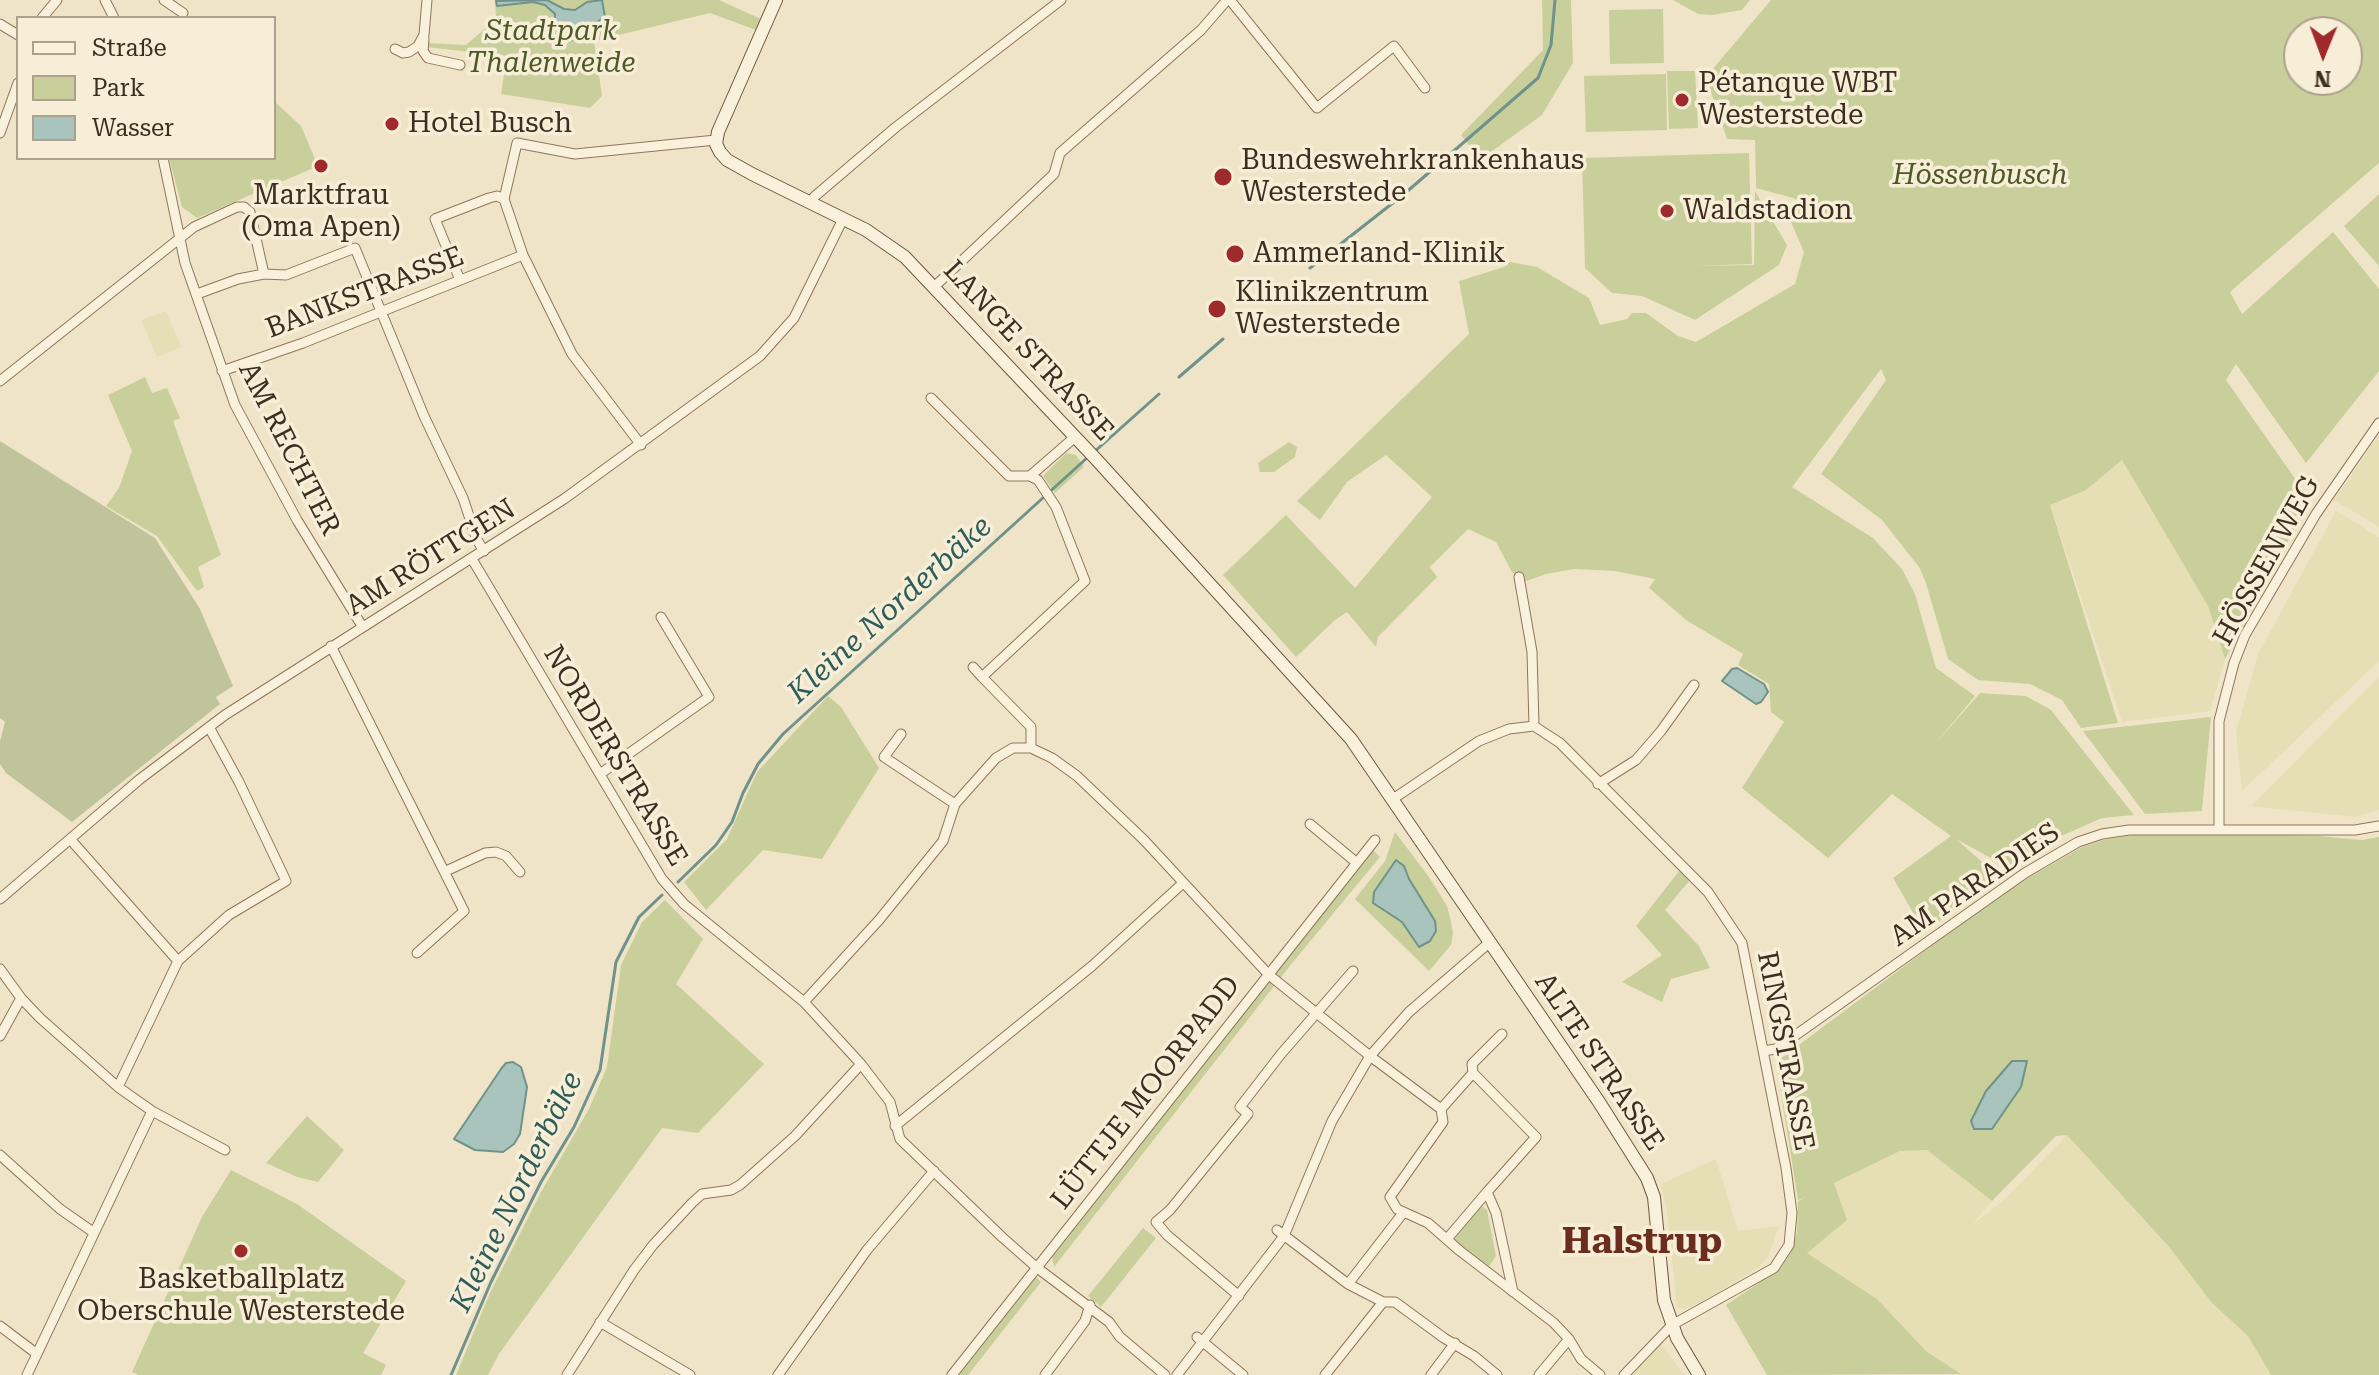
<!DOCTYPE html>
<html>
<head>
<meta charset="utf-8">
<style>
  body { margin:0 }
  #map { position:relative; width:2379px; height:1375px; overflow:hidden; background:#f0e4c8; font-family:"Roboto Serif",serif }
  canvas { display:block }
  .legend { position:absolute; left:16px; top:16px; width:260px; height:144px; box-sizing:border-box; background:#f7eed8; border:2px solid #ada18e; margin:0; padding:10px 14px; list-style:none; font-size:24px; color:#3d2e20 }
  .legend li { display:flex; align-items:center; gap:16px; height:40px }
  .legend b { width:40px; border:2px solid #ada18e }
  .north { position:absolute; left:2283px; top:16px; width:80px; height:80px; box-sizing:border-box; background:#f7eed8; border:2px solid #ada18e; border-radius:50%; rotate:181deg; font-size:22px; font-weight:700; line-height:32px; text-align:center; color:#3d2e20 }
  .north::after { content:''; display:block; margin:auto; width:28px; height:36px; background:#9e2a2b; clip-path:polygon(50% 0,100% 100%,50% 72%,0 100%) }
</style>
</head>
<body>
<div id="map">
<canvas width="2379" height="1375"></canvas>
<ul class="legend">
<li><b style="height:10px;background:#faf1dc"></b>Straße</li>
<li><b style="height:22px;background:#c9cf9b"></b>Park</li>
<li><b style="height:22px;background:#a9c4bc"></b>Wasser</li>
</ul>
<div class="north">N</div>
</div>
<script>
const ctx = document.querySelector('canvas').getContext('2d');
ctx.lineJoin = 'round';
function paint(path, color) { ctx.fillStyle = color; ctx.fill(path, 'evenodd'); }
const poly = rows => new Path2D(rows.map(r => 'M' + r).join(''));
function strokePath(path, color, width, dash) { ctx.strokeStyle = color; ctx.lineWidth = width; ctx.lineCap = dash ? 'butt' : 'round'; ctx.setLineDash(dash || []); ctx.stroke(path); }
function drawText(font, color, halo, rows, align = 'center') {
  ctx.font = font + ' "Roboto Serif",serif'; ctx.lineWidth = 7; ctx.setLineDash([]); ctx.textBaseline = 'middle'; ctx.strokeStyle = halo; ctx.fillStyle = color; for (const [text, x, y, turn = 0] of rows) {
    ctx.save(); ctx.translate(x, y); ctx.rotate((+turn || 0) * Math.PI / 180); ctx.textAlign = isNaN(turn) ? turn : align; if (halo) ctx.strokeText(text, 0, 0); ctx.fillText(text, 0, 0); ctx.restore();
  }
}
const farmland = poly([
  [166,311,181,347,157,357,141,320],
  [2379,435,2379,527,2334,500],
  [2122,460,2208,606,2225,659,2210,711,2122,722,2050,504,2086,490],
  [2336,511,2379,537,2379,661,2242,791,2236,732,2258,654],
  [2379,677,2379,810,2355,817,2251,806],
  [2067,1135,2170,1248,2212,1303,2248,1336,2271,1375,1959,1375,1960,1373,1926,1351,1877,1299,1806,1252,1847,1220,1834,1183,1900,1151,1927,1150,1992,1201,1972,1225,2004,1200],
  [1716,1159,1738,1231,1779,1226,1769,1255,1758,1268,1699,1303,1685,1309,1677,1307,1667,1211,1661,1184],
  [1661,1343,1684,1375,1632,1375]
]);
const green = poly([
  [495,0,719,0,761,19,756,30,710,13,594,41,602,96,590,108,501,94,507,56,426,47,427,43,466,45,496,19],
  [1542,0,1571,0,1573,63,1542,115,1480,160,1461,135,1543,50],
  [1673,0,1750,0,1742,10,1712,15,1698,14],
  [1771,0,2379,0,2379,163,2230,292,2242,314,2333,232,2379,289,2379,371,2306,463,2236,364,2226,380,2310,500,2225,659,2208,606,2122,460,2086,490,2050,505,2118,723,2081,728,2062,700,2030,684,1978,680,1948,659,1926,583,1919,567,1882,520,1821,474,1886,380,1881,369,1792,487,1873,538,1902,569,1915,594,1936,668,1975,696,1935,744,1980,693,2026,696,2051,710,2134,815,2102,818,2059,837,2009,868,1956,839,1997,875,1925,933,1893,878,1951,836,1892,794,1828,858,1742,788,1784,722,1771,712,1769,684,1738,665,1743,654,1686,620,1649,588,1655,579,1615,571,1574,569,1546,574,1524,582,1512,572,1496,542,1468,529,1430,567,1437,577,1378,637,1376,647,1347,612,1335,620,1296,657,1223,575,1286,515,1355,588,1432,497,1386,455,1347,482,1320,520,1297,501,1469,334,1459,281,1504,267,1510,262,1537,267,1589,298,1600,325,1627,319,1632,313,1646,313,1678,336,1696,342,1795,284,1804,252,1787,213,1804,201,1756,188,1755,140,1727,139,1706,77],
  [2299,32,2347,32,2347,80,2299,80],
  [1663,9,1664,63,1610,64,1609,10],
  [1667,71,1695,71,1698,128,1669,129],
  [1666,74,1667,130,1586,132,1584,76],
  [274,101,301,126,318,166,197,218,182,207,169,158,274,158],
  [1749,153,1752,264,1695,266,1754,265,1755,191,1787,245,1779,265,1695,320,1642,296,1612,293,1585,268,1582,158],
  [2379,194,2379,266,2344,226],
  [145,377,152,393,167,388,180,418,173,421,221,555,198,567,204,587,197,591,157,536,106,506,119,488,132,451,108,395],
  [1289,442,1297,447,1295,457,1274,472,1260,472,1258,463],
  [1066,453,1076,455,1084,467,1055,493,1043,476],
  [828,696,841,707,879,768,822,859,763,850,706,910,684,882,727,839,757,772],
  [2211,717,2202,811,2145,814,2083,731],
  [1395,832,1429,877,1447,906,1450,917,1453,933,1451,945,1429,971,1355,899,1385,861],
  [1397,861,1404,867,1409,879,1435,921,1419,947,1402,922,1385,911,1374,892],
  [2220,833,2318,836,2362,840,2379,837,2379,1375,2271,1375,2248,1336,2212,1303,2170,1248,2067,1135,2056,1136,1992,1201,1927,1150,1900,1151,1834,1183,1847,1220,1807,1253,1877,1299,1926,1351,1961,1374,1767,1375,1726,1305,1781,1268,1791,1252,1797,1232,1798,1201,1806,1197,1798,1200,1776,1062,2005,891,2082,847,2103,840,2132,835],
  [1372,849,1380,857,1293,962,1054,1267,1052,1257],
  [1680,870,1689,881,1665,910,1699,946,1710,968,1671,979,1662,1002,1622,982,1662,955,1636,926],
  [665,900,703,939,676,984,764,1064,698,1133,662,1128,499,1354,488,1375,456,1375,490,1293,541,1192,589,1109,607,1067,621,965,642,922],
  [307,1116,344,1150,318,1182,297,1177,266,1163],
  [231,1170,297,1204,406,1281,363,1353,386,1365,381,1375,139,1375,132,1372,202,1217],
  [1480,1205,1487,1210,1496,1256,1488,1268,1453,1241],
  [1143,1228,1156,1238,1101,1307,1088,1296],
  [1036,1277,1041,1282,968,1375,958,1375]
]);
const cemetery = poly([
  [0,441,155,538,200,609,233,686,216,697,220,704,72,822,6,773,0,764,0,741,5,722,0,718]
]);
const water = poly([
  [547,0,564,9,575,10,587,2,602,0,605,17,597,22,586,24,581,35,568,42,560,39,563,30,555,27,555,14,545,5,533,2,497,6,496,1,547,0],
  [1737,668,1764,684,1768,692,1761,702,1756,704,1722,681,1732,669,1737,668],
  [1396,860,1404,866,1409,879,1435,921,1436,931,1430,941,1419,947,1402,922,1373,903,1374,892,1396,860],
  [2012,1061,2027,1061,2021,1087,1992,1129,1974,1129,1971,1121,1986,1091,2012,1061],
  [513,1062,521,1067,527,1087,520,1134,514,1144,503,1152,475,1150,454,1139,501,1069,506,1063,513,1062]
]);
const stream = poly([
  [1310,268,1403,195,1538,78,1551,45,1555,0],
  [1179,377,1223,339],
  [1094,452,1159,394],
  [678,882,716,845,732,822,743,793,758,764,783,734,1088,457],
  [451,1375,491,1282,541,1182,574,1127,600,1070,616,962,639,917,662,895]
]);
const street = poly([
  [105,0,114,18],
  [164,0,183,13],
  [1230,0,1317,108,1394,46,1425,88],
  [42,18,57,0],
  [0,24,18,35],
  [424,39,423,51,428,58,460,65],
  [395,49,403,53,409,52,418,46,424,35,427,0],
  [0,133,18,83],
  [163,158,185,263,235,405,297,520,362,626],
  [810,203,814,197,896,127,1061,0],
  [460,280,435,219,489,198,497,196,504,199],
  [934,287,1054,174,1060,153,1201,30,1227,0],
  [197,294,238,279,264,274,286,275,355,248,424,416,463,498,477,540,484,551],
  [222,371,303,343,523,255],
  [0,381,194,227,237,207,244,207,250,212,264,274],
  [931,398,1009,476,1030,476,1075,437],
  [641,445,572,354,523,255,504,199,517,143,575,154,716,140],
  [1030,476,1038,480,1056,507,1085,581,982,677,1031,727,1031,748],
  [472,559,662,879,684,904,804,1002,861,1064,890,1102,900,1139,1002,1237,1036,1267,1109,1322,1120,1337,1165,1375],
  [1519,577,1532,652,1534,726],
  [331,646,464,911,417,953],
  [973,667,982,677],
  [901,734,884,757,955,804],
  [600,774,709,697,661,617],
  [1598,784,1636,760,1661,731,1694,685],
  [1393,799,1479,741,1509,729,1534,726,1560,743,1708,892,1742,943,1786,1168,1792,1213,1789,1245,1774,1268,1672,1325,1624,1375],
  [1310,824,1357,863],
  [2219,828,2219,721,2234,663,2245,635,2316,514,2379,423],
  [70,839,178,961],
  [446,871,485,853,496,852,506,856,520,872],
  [0,899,140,779,225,715,564,499,760,356,794,318,843,219],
  [0,969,21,998,40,1018,118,1087,152,1111,225,1150],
  [804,1002,879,920,943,841,955,804,996,758,1013,748,1031,748,1052,758,1077,776,1144,840,1269,975,1370,1056,1441,1109,1473,1073,1536,1137,1487,1192,1496,1213,1513,1292],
  [0,1036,21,998],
  [1763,1051,1776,1049,2025,873,2078,842,2102,834,2129,830,2355,830,2379,826],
  [1473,1073,1472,1064,1502,1034],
  [118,1087,178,961,229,915,286,881,239,782,209,727],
  [1441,1109,1443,1122,1390,1197,1397,1209,1428,1223,1460,1251,1554,1323,1569,1339,1581,1359,1600,1375],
  [895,1126,1092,966,1183,883],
  [0,1155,60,1209,93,1232],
  [1277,1230,1348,1284,1383,1302,1395,1302,1444,1338,1474,1356,1497,1375],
  [1447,1239,1487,1192],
  [1348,1284,1403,1213],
  [1239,1296,1167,1235,1156,1222,1170,1210,1248,1114,1240,1107,1281,1054,1353,971],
  [600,1322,690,1375],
  [0,1326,37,1354],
  [1197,1337,1243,1375],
  [27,1375,152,1111],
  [567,1375,634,1270,653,1245,692,1203,702,1194,731,1190,740,1185,795,1136,861,1064],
  [778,1375,867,1250,934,1171],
  [952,1375,1375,840],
  [1045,1375,1085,1321,1090,1305],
  [1177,1375,1284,1236,1332,1121,1370,1056,1409,1012,1490,942],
  [1325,1375,1383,1302],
  [1431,1375,1455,1343],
  [1539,1375,1569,1339]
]);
const secondary = poly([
  [776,0,718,132,716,144,720,152,727,160,752,174,866,230,905,257,1095,458,1351,739,1599,1102,1647,1178,1654,1197,1664,1300,1677,1338,1699,1375]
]);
const markers = [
  [1682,100,8,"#9e2a2b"],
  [392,124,8,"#9e2a2b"],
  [321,166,8,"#9e2a2b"],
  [1223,177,10,"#9e2a2b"],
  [1667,211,8,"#9e2a2b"],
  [1235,254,10,"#9e2a2b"],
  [1217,309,10,"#9e2a2b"],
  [241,1251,8,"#9e2a2b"]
];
const parkNames = [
  ["Stadtpark",551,32],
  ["Thalenweide",551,64],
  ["Hössenbusch",1980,176]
];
const poiNames = [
  ["Pétanque WBT",1698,84],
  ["Westerstede",1698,116],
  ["Hotel Busch",408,124],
  ["Bundeswehrkrankenhaus",1241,161],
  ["Westerstede",1241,193],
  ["Marktfrau",321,196,"center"],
  ["(Oma Apen)",321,228,"center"],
  ["Waldstadion",1683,211],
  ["Ammerland-Klinik",1253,254],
  ["Klinikzentrum",1235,293],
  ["Westerstede",1235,325],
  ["Basketballplatz",241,1280,"center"],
  ["Oberschule Westerstede",241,1312,"center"]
];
const streetNames = [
  ["BANKSTRASSE",365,293,-21],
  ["LANGE STRASSE",1028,351,47],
  ["AM RECHTER",289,449,63],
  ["AM RÖTTGEN",431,558,-32],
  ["HÖSSENWEG",2267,561,-61],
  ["NORDERSTRASSE",615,756,59],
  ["AM PARADIES",1975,885,-34],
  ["RINGSTRASSE",1785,1051,79],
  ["ALTE STRASSE",1599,1062,56],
  ["LÜTTJE MOORPADD",1146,1093,-52]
];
const waterNames = [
  ["Kleine Norderbäke",890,610,-42],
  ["Kleine Norderbäke",517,1192,-64]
];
const districtNames = [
  ["Halstrup",1642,1242]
];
paint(farmland, '#e6deb5');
paint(green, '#c9cf9b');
paint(cemetery, '#bfc49a');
paint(water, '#a9c4bc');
strokePath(water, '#6f938a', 2);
strokePath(stream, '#6f938a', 3);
strokePath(street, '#8d765c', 11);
strokePath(secondary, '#6f573f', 14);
strokePath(street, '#faf1dc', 9);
strokePath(secondary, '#faf1dc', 12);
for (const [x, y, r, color] of markers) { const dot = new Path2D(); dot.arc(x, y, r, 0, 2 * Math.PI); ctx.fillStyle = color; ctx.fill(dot); strokePath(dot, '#f7eed8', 3); }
drawText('italic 28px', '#4d5a26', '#f7eed8', parkNames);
drawText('28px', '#3d2e20', '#f7eed8', poiNames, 'left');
drawText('28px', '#3d2e20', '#f7eed8', streetNames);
drawText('italic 30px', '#2f5d5a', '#f7eed8', waterNames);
drawText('bold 36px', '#6b2e1e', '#f7eed8', districtNames);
</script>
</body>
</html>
